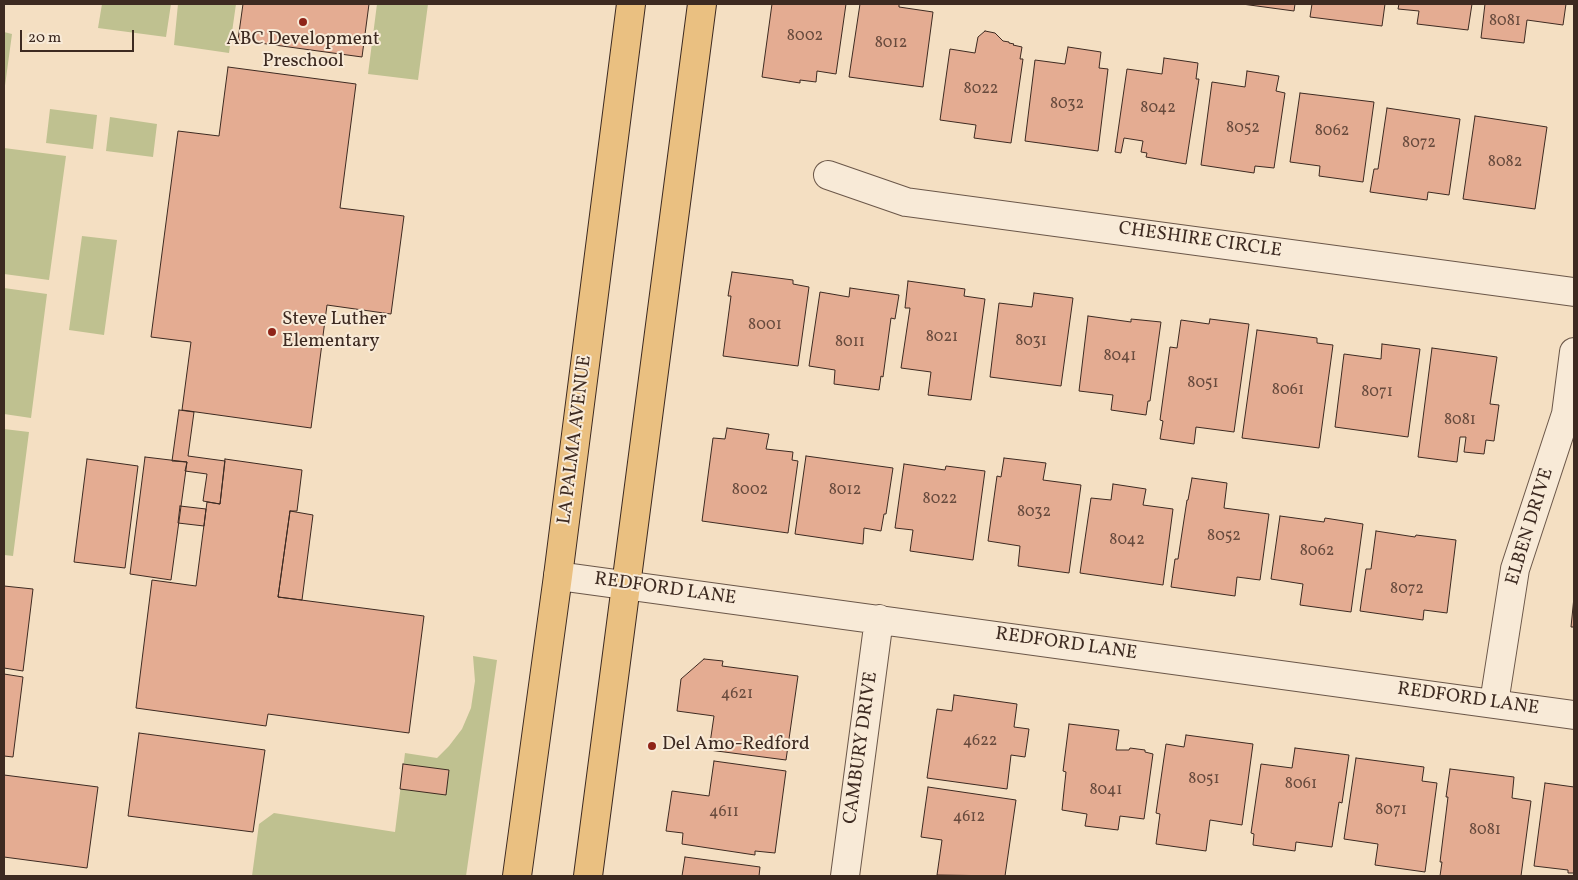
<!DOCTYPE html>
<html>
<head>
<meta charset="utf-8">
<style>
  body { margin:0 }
  #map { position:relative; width:1578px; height:880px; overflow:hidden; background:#f4dfc2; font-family:Vollkorn,serif }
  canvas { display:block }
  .frame { position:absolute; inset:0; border:5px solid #3d2a21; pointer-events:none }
  .scale { position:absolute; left:20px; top:30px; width:114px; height:22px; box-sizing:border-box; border:2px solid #3d2a21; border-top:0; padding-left:6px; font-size:15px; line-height:18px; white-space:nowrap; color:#3d2a21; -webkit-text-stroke:4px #f8ead7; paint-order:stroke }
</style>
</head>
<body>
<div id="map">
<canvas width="1578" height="880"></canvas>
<div class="frame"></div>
<div class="scale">20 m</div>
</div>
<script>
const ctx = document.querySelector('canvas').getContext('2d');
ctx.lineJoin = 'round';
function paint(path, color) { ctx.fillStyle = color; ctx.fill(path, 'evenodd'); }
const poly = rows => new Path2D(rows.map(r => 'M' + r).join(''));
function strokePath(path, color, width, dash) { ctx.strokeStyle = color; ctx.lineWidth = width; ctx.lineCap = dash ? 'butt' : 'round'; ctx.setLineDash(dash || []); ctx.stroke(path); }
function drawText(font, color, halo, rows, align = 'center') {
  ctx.font = font + ' Vollkorn,serif'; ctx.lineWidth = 4; ctx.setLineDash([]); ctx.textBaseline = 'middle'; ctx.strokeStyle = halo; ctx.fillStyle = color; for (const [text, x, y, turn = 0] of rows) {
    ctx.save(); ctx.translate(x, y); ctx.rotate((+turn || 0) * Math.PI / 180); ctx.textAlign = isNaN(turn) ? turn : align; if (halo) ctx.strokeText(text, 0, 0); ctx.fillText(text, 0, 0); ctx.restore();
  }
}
const green = poly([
  [102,4,171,4,166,37,98,28],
  [178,4,236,4,229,53,174,45],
  [377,4,428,4,418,80,368,74],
  [4,32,12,34,4,93],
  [50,109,97,115,93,149,46,143],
  [110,117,157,124,153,157,106,151],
  [4,148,66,156,49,280,4,274],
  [82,236,117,240,104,335,69,330],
  [4,288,47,294,31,418,4,414],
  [4,429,29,432,13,556,4,555],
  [473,656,497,660,466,876,252,876,259,824,274,813,395,832,405,753,437,758,449,746,462,729,471,708,475,681]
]);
const building = poly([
  [243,4,369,4,362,57,238,40,243,4],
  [772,4,846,4,836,74,817,71,816,82,800,80,800,83,762,77,772,4],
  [860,4,899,4,899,7,933,12,923,87,849,77,860,4],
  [1242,4,1295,4,1294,11,1242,4],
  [1312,4,1385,4,1382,26,1310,17,1312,4],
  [1399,4,1472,4,1468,30,1417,24,1419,11,1398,9,1399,4],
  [1485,4,1566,4,1563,25,1527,20,1524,43,1481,38,1485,4],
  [985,31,995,33,1003,41,1009,42,1009,43,1014,44,1013,45,1022,47,1020,59,1023,59,1011,143,974,138,976,125,940,120,950,49,975,53,978,37,985,31],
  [1068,47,1101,52,1099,68,1108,69,1098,151,1025,141,1035,60,1065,64,1068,47],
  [1164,58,1198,63,1196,79,1199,79,1186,164,1146,157,1147,153,1141,152,1143,141,1124,138,1121,153,1115,152,1127,69,1162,74,1164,58],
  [228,67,356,84,340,208,404,216,391,314,327,305,311,428,182,410,191,342,151,337,178,131,219,136,228,67],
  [1247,71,1279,76,1276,91,1285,93,1274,168,1255,166,1254,173,1201,165,1212,82,1245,87,1247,71],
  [1300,93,1374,102,1363,182,1319,176,1320,166,1290,162,1300,93],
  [1387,108,1460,119,1449,195,1428,192,1427,200,1370,192,1374,169,1378,169,1387,108],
  [1475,116,1547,127,1535,209,1463,199,1475,116],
  [732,272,793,280,793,284,809,287,798,366,723,356,731,296,728,296,732,272],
  [908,281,965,289,964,296,985,299,971,400,928,395,931,372,901,368,910,308,905,308,908,281],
  [850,288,899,295,895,319,891,318,883,377,881,376,879,390,834,384,835,370,809,366,820,292,849,297,850,288],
  [1034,293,1073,298,1061,386,990,377,999,303,1032,307,1034,293],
  [1088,316,1131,322,1131,319,1161,322,1150,401,1148,401,1146,415,1111,410,1113,395,1079,391,1088,316],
  [1210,319,1249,324,1234,432,1196,427,1194,444,1160,439,1163,421,1160,420,1170,347,1177,348,1181,320,1209,324,1210,319],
  [1257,330,1317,338,1317,343,1333,345,1319,448,1242,438,1257,330],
  [1382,344,1420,349,1408,437,1335,427,1344,354,1381,359,1382,344],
  [1432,348,1497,357,1490,404,1499,405,1494,441,1486,440,1484,454,1464,452,1466,437,1460,437,1457,462,1418,457,1432,348],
  [179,410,194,412,188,456,225,461,220,504,203,501,207,474,185,471,187,462,172,461,179,410],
  [727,428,769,434,766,449,793,452,792,460,798,461,788,533,702,521,713,438,725,439,727,428],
  [806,456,893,468,886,514,884,514,881,531,864,528,863,544,795,534,806,456],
  [145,457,187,462,171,580,130,574,145,457],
  [1004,458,1046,463,1043,480,1081,485,1069,573,1018,566,1020,546,988,541,997,476,1001,477,1004,458],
  [87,459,138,466,125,568,74,562,87,459],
  [225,459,302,470,297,511,290,511,278,597,424,616,409,733,268,714,266,726,136,708,152,580,196,586,207,502,220,504,225,459],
  [904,464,945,470,946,466,985,471,973,560,910,551,913,530,895,528,904,464],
  [1192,478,1227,483,1224,508,1269,514,1260,580,1237,577,1235,596,1171,587,1175,559,1178,559,1187,500,1188,500,1192,478],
  [1113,484,1146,489,1143,505,1173,509,1163,585,1080,573,1091,498,1111,500,1113,484],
  [180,506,206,509,204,526,178,523,180,506],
  [290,511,313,515,302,600,278,597,290,511],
  [1280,516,1324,522,1325,518,1363,524,1351,612,1300,605,1303,584,1271,579,1280,516],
  [1376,531,1415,537,1416,535,1456,540,1447,613,1424,610,1423,620,1360,611,1366,569,1371,569,1376,531],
  [4,586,33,589,23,671,4,668,4,586],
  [1574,597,1574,627,1571,627,1574,597],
  [704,659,723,661,722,666,798,676,786,760,709,750,714,716,677,711,681,679,704,659],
  [4,674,23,677,13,757,4,756,4,674],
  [954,695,1017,704,1014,727,1029,729,1025,757,1011,755,1007,789,927,778,937,709,952,711,954,695],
  [1069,724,1119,730,1116,750,1129,750,1130,748,1145,750,1145,752,1153,754,1144,819,1120,816,1118,830,1085,826,1087,814,1062,810,1066,772,1063,771,1069,724],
  [139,733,265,750,253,832,128,816,139,733],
  [1186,735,1253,744,1242,825,1210,820,1206,851,1156,844,1160,814,1156,813,1166,744,1184,747,1186,735],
  [1295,748,1349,755,1342,803,1339,802,1332,847,1296,842,1295,851,1253,845,1254,834,1251,833,1261,764,1292,768,1295,748],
  [1356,758,1424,767,1422,781,1437,783,1425,872,1375,865,1378,844,1344,839,1356,758],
  [714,761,786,771,775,853,755,851,755,855,682,844,683,833,666,831,672,791,709,796,714,761],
  [403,764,449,770,446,795,400,789,403,764],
  [1450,769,1514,777,1512,798,1531,801,1521,876,1440,876,1442,862,1440,862,1448,797,1446,797,1450,769],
  [4,775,98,787,87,868,4,857,4,775],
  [1545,783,1574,787,1574,873,1568,873,1568,870,1534,866,1545,783],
  [928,787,1016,800,1005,876,937,875,942,840,921,837,928,787],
  [685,857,760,867,759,876,682,876,685,857]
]);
const minor = poly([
  [828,175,906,202,1574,292],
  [558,576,1574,715],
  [1494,703,1515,569,1566,414,1574,352],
  [845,876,879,619]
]);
const major = poly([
  [517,876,558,576,631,4],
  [588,876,702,4]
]);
const markers = [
  [303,22,5,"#8f2418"],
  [272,332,5,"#8f2418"],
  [652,746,5,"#8f2418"]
];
const numberNames = [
  ["8081",1505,22],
  ["8002",805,37],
  ["8012",891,44],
  ["8022",981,90],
  ["8032",1067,105],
  ["8042",1158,109],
  ["8052",1243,129],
  ["8062",1332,132],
  ["8072",1419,144],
  ["8082",1505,163],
  ["8001",765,326],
  ["8021",942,338],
  ["8031",1031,342],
  ["8011",850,343],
  ["8041",1120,357],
  ["8051",1203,384],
  ["8061",1288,391],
  ["8071",1377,393],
  ["8081",1460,421],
  ["8002",750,491],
  ["8012",845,491],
  ["8022",940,500],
  ["8032",1034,513],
  ["8052",1224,537],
  ["8042",1127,541],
  ["8062",1317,552],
  ["8072",1407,590],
  ["4621",737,695],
  ["4622",980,742],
  ["8051",1204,780],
  ["8061",1301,785],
  ["8041",1106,791],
  ["8071",1391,811],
  ["4611",724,813],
  ["4612",969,818],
  ["8081",1485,831]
];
const poiNames = [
  ["ABC Development",303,41,"center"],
  ["Preschool",303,63,"center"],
  ["Steve Luther",282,321],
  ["Elementary",282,343],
  ["Del Amo-Redford",662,746]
];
const streetNames = [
  ["CHESHIRE CIRCLE",1200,241,8],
  ["LA PALMA AVENUE",576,440,-83],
  ["ELBEN DRIVE",1531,527,-73],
  ["REDFORD LANE",665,590,8],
  ["REDFORD LANE",1066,645,8],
  ["REDFORD LANE",1468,700,8],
  ["CAMBURY DRIVE",862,748,-82]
];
paint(green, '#bfc190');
paint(building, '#e4ac92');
strokePath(building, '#3d2a21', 1);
strokePath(minor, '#6b5749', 30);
strokePath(major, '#3d2a21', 30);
strokePath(minor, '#f8ead7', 28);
strokePath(major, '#eac081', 28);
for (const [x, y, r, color] of markers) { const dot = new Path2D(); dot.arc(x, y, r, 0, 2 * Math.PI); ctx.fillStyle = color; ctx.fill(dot); strokePath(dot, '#f8ead7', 2); }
drawText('16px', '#674a3d', null, numberNames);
drawText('19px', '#3d2a21', '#f8ead7', poiNames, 'left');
drawText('19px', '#3d2a21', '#f8ead7', streetNames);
</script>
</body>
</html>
